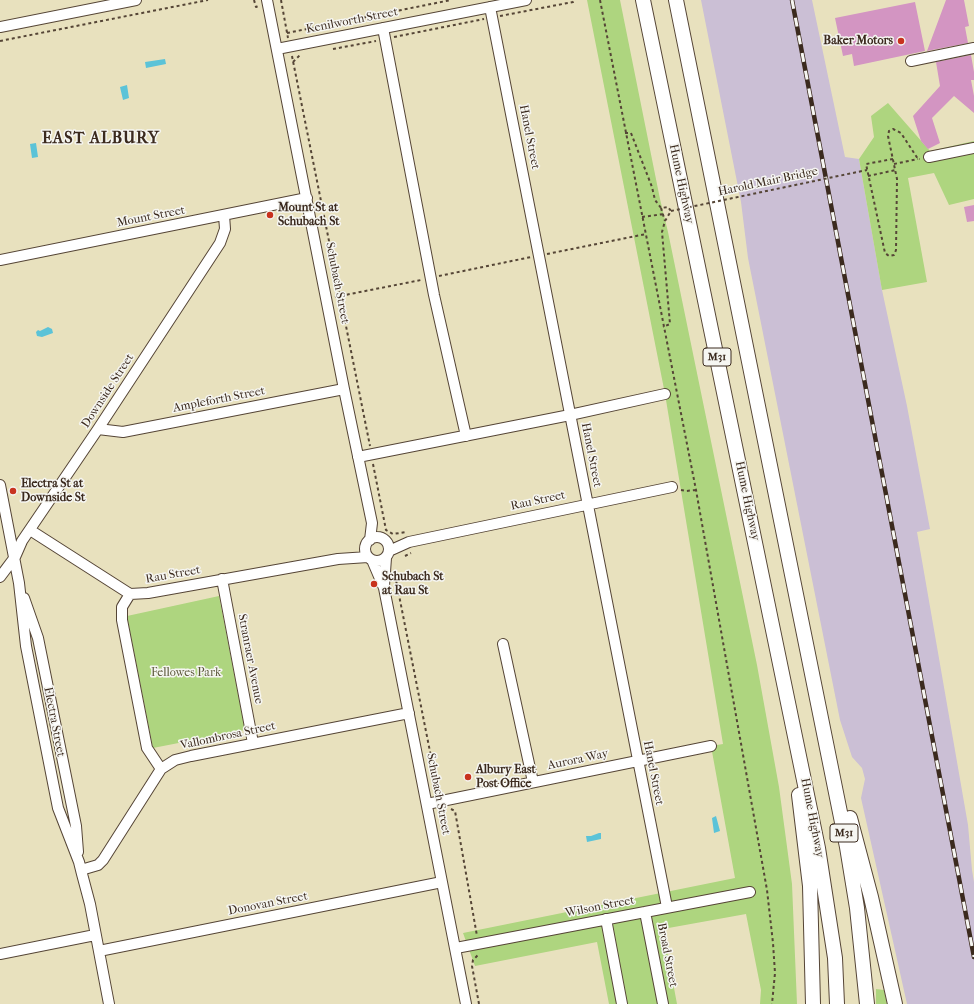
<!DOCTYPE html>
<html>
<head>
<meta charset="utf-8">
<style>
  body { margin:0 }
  canvas { display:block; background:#e8e1be }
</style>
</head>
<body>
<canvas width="974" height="1004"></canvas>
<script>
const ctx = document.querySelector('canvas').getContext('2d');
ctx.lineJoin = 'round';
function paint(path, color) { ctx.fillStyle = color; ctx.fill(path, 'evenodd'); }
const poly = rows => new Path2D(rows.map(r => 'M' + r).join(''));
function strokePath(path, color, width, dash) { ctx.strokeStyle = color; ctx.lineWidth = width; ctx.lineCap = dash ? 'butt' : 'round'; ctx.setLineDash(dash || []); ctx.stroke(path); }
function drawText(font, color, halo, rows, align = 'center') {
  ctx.font = font + ' "IM FELL French Canon",serif'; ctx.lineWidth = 3; ctx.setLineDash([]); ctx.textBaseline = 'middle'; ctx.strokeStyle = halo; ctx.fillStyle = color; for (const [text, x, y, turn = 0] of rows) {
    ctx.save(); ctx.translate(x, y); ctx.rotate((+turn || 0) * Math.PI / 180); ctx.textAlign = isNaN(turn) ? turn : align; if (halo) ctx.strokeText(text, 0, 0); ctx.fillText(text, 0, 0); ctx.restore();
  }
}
const industrial = poly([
  [701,0,812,0,845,157,859,159,882,290,907,406,930,529,917,532,968,825,972,870,974,882,974,1004,907,1004,861,798,865,779,862,768,852,757,840,720,748,258,741,202]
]);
const green = poly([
  [587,0,620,0,660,199,668,232,757,665,779,787,792,884,797,1004,760,1004,761,990,746,914,663,929,677,1004,609,1004,597,942,475,966,463,933,735,878,711,746,723,744,665,394],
  [888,103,930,151,974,141,974,199,949,205,934,173,908,178,927,282,882,290,859,159,874,137,871,116],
  [219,596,245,730,153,748,127,616],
  [876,989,884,990,887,1004,876,1004]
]);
const water = poly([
  [165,59,166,64,146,68,145,62],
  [127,85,129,98,123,100,120,87],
  [36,143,38,157,32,158,30,144],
  [48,327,52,329,53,333,42,337,37,336,36,332,38,330,40,331],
  [716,816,720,831,714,833,712,818],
  [599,833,601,833,601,839,587,842,586,836,591,836]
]);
const building = poly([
  [946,0,964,0,969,26,965,27,968,43,927,51],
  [915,2,925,51,854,66,852,54,843,56,835,18],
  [971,55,974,72,974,80,971,80,974,96,974,113,954,96,932,118,940,143,928,149,921,141,913,116,940,86,936,62],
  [974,205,974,221,967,222,964,207]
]);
const path = poly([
  [254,0,256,7,258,6],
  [281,0,288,38],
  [600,0,696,490,767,890,773,943,775,973,772,1004],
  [500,16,573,2,575,0],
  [287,33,451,0],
  [394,37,484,19],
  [0,41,208,0],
  [333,49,376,41],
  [292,56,370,446],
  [293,62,300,55],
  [625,133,631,133,652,187,655,200,661,208,668,207,671,211,665,221,662,232,670,324,663,327],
  [893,159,866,164,885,253,889,256,894,255,896,250,897,179,888,136,889,131,893,129,901,133,918,159,920,159],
  [894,164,918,159],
  [868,176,896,170],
  [661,208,665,221],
  [642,217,664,214],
  [547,254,646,234],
  [439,276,531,257],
  [335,297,421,280],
  [373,464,386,530,393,534,406,532],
  [681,490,686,491,696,490],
  [405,556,411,553],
  [395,575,438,792],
  [451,809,455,811,477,936],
  [479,1004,472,966,473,960,479,954]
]);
const minor = poly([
  [267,0,344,389,372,523,370,540],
  [490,7,667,907],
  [0,27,136,0],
  [383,28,434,295,466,436],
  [277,49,526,0],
  [911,61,974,48],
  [929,157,974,148],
  [0,260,307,198],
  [98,429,123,432,344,389],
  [358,457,570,415,665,394],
  [0,485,19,583,26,646,58,808,79,862,82,874,90,904,109,1004],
  [30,530,130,594,148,593,338,559,368,557],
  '365 549a12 12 0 1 1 24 0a12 12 0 1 1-24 0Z',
  [389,551,409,542,672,487],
  [372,560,384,588,466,1004],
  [0,577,15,557,22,541,98,429,220,243,225,229,224,215],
  [222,579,253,743],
  [384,586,386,558],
  [130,594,122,607,122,620,147,748,161,769],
  [24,598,38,638,76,826,78,852],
  [503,644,533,782],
  [427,804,711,746],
  [81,870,98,865,103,860,161,769,175,760,191,756,409,713],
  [645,912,663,1004],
  [606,919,622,1004],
  [456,948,750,892],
  [99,951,442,882],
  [0,954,95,935]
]);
const highway = poly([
  [643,0,818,848,835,958,837,1004],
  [676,0,847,847,857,908,867,1004],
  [799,795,810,886,813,1004],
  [850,818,871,897,895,1004]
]);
const rail = poly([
  [792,0,974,957]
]);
const pathBridge = poly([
  [671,211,867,170]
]);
const markers = [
  [901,41,4,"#c8321e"],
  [270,215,4,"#c8321e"],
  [13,491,4,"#c8321e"],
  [374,584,4,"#c8321e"],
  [468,777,4,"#c8321e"]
];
const shields = [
  [717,357,28],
  [844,833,28]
];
const shieldNames = [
  ["M31",717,357],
  ["M31",844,833]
];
const streetNames = [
  ["Kenilworth Street",352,21,-11],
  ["Hanel Street",529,137,79],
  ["Harold Mair Bridge",768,182,-12],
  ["Hume Highway",681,184,78],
  ["Mount Street",151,217,-11],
  ["Schubach Street",337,283,79],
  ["Downside Street",108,391,-57],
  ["Ampleforth Street",219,400,-11],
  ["Hanel Street",591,455,79],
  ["Rau Street",538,501,-12],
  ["Hume Highway",747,501,78],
  ["Rau Street",173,575,-10],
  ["Stranraer Avenue",250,659,79],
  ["Electra Street",54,722,79],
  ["Vallombrosa Street",228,736,-12],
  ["Aurora Way",578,760,-12],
  ["Hanel Street",653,773,79],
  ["Schubach Street",438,794,79],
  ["Hume Highway",812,818,79],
  ["Donovan Street",268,904,-11],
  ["Wilson Street",600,907,-11],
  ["Broad Street",667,955,79]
];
const poiNames = [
  ["Baker Motors",893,41,"right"],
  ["Mount St at",278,208],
  ["Schubach St",278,222],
  ["Electra St at",21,484],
  ["Downside St",21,498],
  ["Schubach St",382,577],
  ["at Rau St",382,591],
  ["Albury East",476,770],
  ["Post Office",476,784]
];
const parkNames = [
  ["Fellowes Park",186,673]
];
const districtNames = [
  ["EAST ALBURY",101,139]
];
paint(industrial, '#cbbfd5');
paint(green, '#aed57f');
paint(water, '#5bc3d8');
paint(building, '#d395c2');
strokePath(minor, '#554536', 12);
strokePath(highway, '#554536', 16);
strokePath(path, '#554536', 2, [3, 3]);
strokePath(minor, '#fff', 10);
strokePath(highway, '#fff', 14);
strokePath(rail, '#3b2a1e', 4.5);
strokePath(rail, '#f6f6f2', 3, [9]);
strokePath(pathBridge, '#554536', 2, [3, 3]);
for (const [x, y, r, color] of markers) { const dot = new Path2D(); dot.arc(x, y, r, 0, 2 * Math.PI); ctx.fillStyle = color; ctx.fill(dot); strokePath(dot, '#f6f6f2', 1.5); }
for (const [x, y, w] of shields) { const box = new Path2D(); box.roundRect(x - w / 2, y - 9, w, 18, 3); ctx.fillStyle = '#f6f6f2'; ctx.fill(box); strokePath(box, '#3b2a1e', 1); }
drawText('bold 11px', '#3b2a1e', null, shieldNames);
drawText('12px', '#3b2a1e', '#f6f6f2', streetNames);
drawText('bold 12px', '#3b2a1e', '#f6f6f2', poiNames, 'left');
drawText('12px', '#585536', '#f6f6f2', parkNames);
ctx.letterSpacing = '1px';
drawText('bold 16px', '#3b2a1e', '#f6f6f2', districtNames);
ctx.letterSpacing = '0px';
</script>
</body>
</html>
